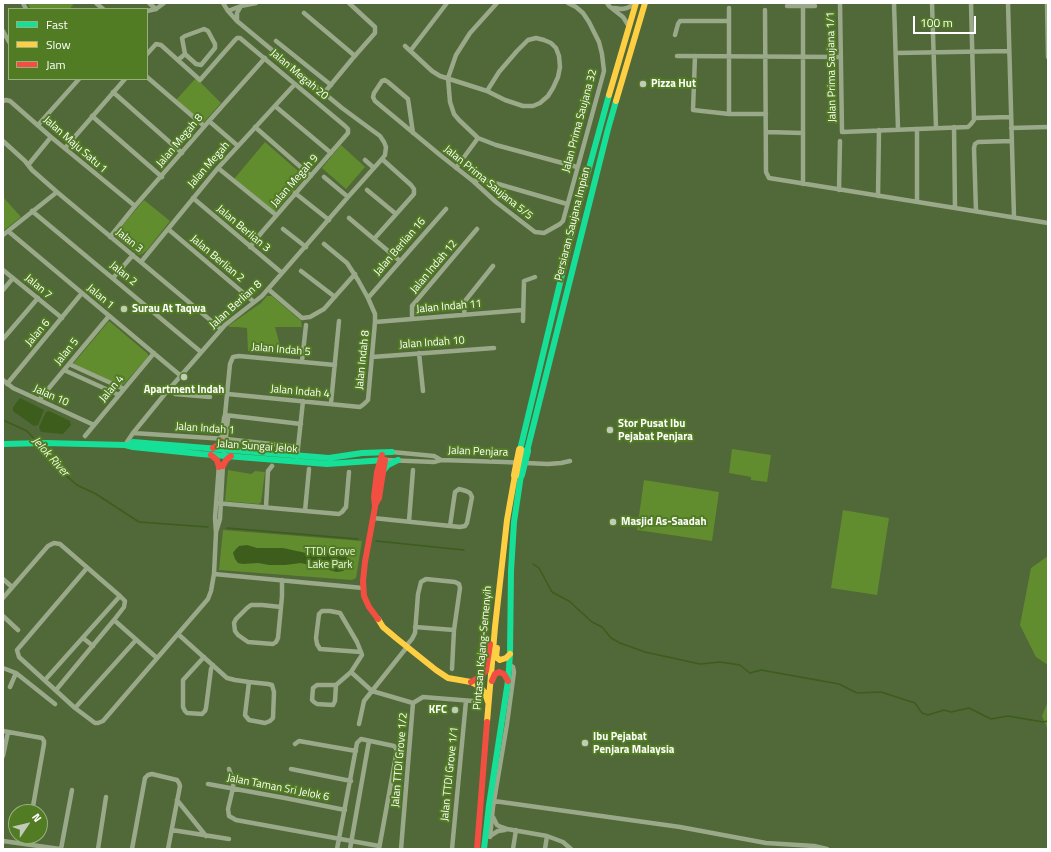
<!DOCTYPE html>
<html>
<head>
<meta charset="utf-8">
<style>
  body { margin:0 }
  #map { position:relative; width:1051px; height:852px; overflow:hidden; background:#516838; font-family:"Titillium Web",sans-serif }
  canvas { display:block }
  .frame { position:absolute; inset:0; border:4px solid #fff; pointer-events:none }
  .legend { position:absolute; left:8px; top:8px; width:140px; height:72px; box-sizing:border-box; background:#527c24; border:1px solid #97b07c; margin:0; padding:5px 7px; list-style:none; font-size:12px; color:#fff }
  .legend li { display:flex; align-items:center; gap:8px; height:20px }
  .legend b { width:20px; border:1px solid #97b07c }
  .north { position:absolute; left:8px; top:804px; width:40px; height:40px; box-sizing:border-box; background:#527c24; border:1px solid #97b07c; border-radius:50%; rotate:55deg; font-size:11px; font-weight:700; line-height:16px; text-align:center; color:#fff }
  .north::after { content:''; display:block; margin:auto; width:14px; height:18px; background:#c2cab9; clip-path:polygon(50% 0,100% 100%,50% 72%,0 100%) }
  .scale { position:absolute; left:913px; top:16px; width:63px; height:18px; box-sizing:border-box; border:2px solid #fff; border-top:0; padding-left:5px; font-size:12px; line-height:14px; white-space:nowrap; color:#fff; -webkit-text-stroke:3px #527c24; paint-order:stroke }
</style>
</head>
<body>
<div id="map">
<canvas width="1051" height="852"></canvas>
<div class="frame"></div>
<ul class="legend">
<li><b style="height:5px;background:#16e098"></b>Fast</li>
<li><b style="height:5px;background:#ffcf43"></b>Slow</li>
<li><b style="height:5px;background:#f24e42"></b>Jam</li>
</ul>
<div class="north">N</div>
<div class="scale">100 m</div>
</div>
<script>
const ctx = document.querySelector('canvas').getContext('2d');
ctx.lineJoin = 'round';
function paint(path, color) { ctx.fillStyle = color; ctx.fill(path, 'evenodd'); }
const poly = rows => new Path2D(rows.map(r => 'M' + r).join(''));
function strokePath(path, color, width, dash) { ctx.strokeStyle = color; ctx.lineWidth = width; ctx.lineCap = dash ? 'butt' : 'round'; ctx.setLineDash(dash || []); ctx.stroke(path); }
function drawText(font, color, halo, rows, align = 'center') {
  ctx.font = font + ' "Titillium Web",sans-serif'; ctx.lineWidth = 4; ctx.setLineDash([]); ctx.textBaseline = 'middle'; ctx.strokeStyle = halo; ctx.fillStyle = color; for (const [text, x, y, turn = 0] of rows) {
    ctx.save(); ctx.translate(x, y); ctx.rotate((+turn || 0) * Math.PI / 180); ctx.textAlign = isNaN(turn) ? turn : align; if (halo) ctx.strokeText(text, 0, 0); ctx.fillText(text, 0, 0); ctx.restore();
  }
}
const green = poly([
  [27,3,74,3,70,9,31,9],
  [196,78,221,103,203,123,176,100],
  [265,142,305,177,275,212,234,179],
  [341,145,365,167,346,189,322,168],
  [3,197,21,217,3,231],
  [144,200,170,221,147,250,142,254,139,255,116,237,116,233],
  [267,296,272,296,301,321,302,327,275,327,281,349,279,353,248,351,247,328,237,327,230,327,228,326,261,303],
  [109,321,148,354,148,357,122,386,73,364],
  [732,449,771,455,767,482,751,480,751,477,729,473],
  [228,470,251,474,253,473,255,471,265,472,261,502,259,504,225,501],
  [644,480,719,492,712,541,637,530],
  [843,510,889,518,877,595,831,588],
  [223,530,362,541,356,578,352,580,219,570],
  [1048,556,1048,665,1036,657,1020,625,1031,568],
  [1048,701,1048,730,1042,716]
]);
const water = poly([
  [20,398,44,410,38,425,34,426,13,411,13,407],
  [49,411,70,421,71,425,63,434,41,432,40,430,39,427,46,412],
  [247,545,257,548,283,548,306,553,330,553,341,552,346,555,349,561,348,567,343,571,337,572,301,563,285,565,269,565,258,563,243,564,238,563,235,559,233,553,235,550,239,546]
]);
const stream = poly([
  [3,420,27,431,36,441],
  [40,446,63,473,77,485,96,494,139,522,208,527],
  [227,528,358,539],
  [376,541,464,550],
  [533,564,539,568,552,592,569,601,592,622,602,627,611,638,620,643,645,652,700,664,720,662,740,665,750,673,761,670,839,684,857,693,881,692,915,703,922,713,928,715,944,710,951,712,969,708,991,719,1008,716,1043,722,1048,721]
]);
const street = poly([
  [23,3,26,9],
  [96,3,103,9],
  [149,3,156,9],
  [497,3,470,33,456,55,448,78,450,102,454,114,459,120,478,138,496,145,577,167],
  [607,3,609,6,623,17,625,20,628,25],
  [840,3,842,132,968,127,971,124,974,120,971,3],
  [894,3,898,129],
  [932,3,936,128],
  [1008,3,1014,217],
  [1047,3,1048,57],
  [787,6,815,6],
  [803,6,803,184],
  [614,8,622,9,627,8,635,4],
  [729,8,729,114],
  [765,10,766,172,769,178,1048,223],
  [147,11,156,9,164,3],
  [228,11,241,6,256,3],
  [304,13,355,56],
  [237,21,237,13,241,6],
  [3,31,9,42],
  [675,35,678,24,680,21,729,21],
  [276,41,331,85],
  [405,46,432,71,440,76,487,91,505,100,523,106,533,106,540,103,548,96,553,88,558,77,560,67,559,56,556,48,551,43,544,40,536,38,528,40,517,51,499,72,487,91],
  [411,50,447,3],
  [896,53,1009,51],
  [147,54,156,44,161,45,200,80,235,40,237,38,240,38,345,126,348,129,348,133,262,232,250,247],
  [677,56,841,57],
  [695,56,693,110,729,114,766,114],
  [178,60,185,54,182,38,185,36,204,29,208,31,215,44,215,48,201,65,196,64,185,54],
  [147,77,204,126],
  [113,92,182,153],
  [324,93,353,58,375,33,375,27,349,3],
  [3,101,6,100,10,101,51,137,135,206],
  [275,106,331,153],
  [92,116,162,177],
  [974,118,1011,117],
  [209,121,238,146],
  [38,125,79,79],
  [255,127,311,176],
  [954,127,955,208],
  [1011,128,1048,127],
  [917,129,917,202],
  [766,132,803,133],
  [413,133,408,99,388,82,385,80,382,81,374,93,373,97,375,101,440,155,473,181,496,202,535,232,544,233,560,224,563,221,604,71,602,54,599,42,589,22,583,13,576,7,568,3],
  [3,141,25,161,32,170,57,192,221,329],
  [65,148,125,79],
  [365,160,374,168],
  [29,164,51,137],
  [218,168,276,215],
  [456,168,478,138],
  [324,177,348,197],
  [473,181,481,179,567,204],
  [367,190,396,214],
  [839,190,840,141],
  [295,193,329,220],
  [878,196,879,130],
  [193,198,282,273],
  [32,211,201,352],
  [976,211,974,148,975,144,978,142,1012,141],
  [349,218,400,261],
  [168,229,254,302],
  [283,229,306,247],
  [8,231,181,376],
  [3,235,57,192],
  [110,237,135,206,209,121,265,58],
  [374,239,414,194,414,189,411,185,382,159],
  [141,262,218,168,295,84],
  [3,270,62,318],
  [301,271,335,297],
  [113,278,133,255],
  [268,289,302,318,310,317,324,309,355,274],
  [3,290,13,278],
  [368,298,446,209],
  [464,315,465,301,493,266],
  [412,319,412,306,477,229],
  [523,321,524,281,535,277],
  [375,322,523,310],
  [3,339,38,298],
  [419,353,423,391],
  [372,357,494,348],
  [302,361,306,325],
  [69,364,124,389],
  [64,370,119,395],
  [3,380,13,388,94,425],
  [7,384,82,293],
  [170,389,175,394,210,397],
  [228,394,360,407,364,404,368,400,375,322,375,314,368,298,358,280,347,263,324,244],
  [39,400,109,316],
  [331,403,339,321],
  [225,415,301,424],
  [133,433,226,439,298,447],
  [85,436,154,353],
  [221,444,224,418,225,415,230,364,233,357,239,356,335,365],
  [125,445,133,433,164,395,225,325,262,296,316,234,348,197,382,159,385,155,386,147,384,142,380,136,342,108,237,21,228,11,223,3],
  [392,452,434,456,441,460],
  [224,453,228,419,225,415],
  [297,457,303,401],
  [385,460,434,462,441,460,504,462,548,464,561,463,570,461],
  [216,503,339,514,342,512,346,507,349,472],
  [266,507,268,471,272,466],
  [305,511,309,469],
  [373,518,460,527,465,526,467,523,472,497,470,493,466,491,459,489,455,492,450,526],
  [409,521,413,470],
  [216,532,220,519,223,464],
  [87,568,17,650,19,657,75,708,95,723,98,723,103,721,208,599,211,591,214,574,216,533,215,518,219,465],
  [214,574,363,588],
  [3,579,12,587],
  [3,598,48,546,54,543,60,544,120,596,125,601,124,607,114,620,56,690],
  [281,607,262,605,251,605,247,608,236,619,234,623,235,631,238,635,248,642,273,644,276,642,278,638,281,607,282,596,282,580],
  [3,616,18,630],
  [114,620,157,658],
  [415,627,454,630],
  [178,634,227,678,235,680,249,682,268,684,272,685,274,692,273,718,270,721,265,723,249,720,245,715,249,682],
  [83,638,93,646],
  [406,646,412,639,415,633,418,594,421,582,426,579,455,582,459,584,460,588,454,630,452,669],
  [204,657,183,680,183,707,185,711,187,713,202,714,205,711,206,708,211,669,213,665],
  [3,668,16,673,55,704],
  [351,672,362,655,361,652,357,642,340,613,330,611,322,611,319,614,316,638,317,644,320,649,361,652],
  [45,680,120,596],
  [336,685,335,701,333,705,317,704,314,702,312,700,313,688,317,685,336,685,351,672,372,691,413,703],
  [10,687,16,673],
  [75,708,136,640],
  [359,724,364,701,407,647],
  [3,731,42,738,44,741,44,744,32,812],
  [295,744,299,741,356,751],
  [3,756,8,732],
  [229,769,231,775,234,777,233,788,228,809,229,816,236,820,379,846],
  [291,769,351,781],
  [208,784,285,798,345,810],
  [177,800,206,836],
  [494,801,680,827,766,843,814,846,827,849],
  [493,817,497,825,501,827,507,829,547,836,563,842,571,849],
  [172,830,229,839],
  [490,836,498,831,505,830],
  [490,837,493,807,507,724,514,672,513,667,509,664],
  [3,841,60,849],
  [26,844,27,836],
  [61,849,72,790],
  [98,849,106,797],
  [132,849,145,778,148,775,152,774,177,780,179,783,180,786,168,849],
  [337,849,357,743,361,739,394,746,397,750,379,849],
  [350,849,369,741],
  [401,849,413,703,423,697,473,701,477,705],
  [452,849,466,701],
  [513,849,516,830],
  [545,849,547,836]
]);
const fast = poly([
  [3,444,45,443,125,445,133,447,201,454,327,464,385,460],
  [128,445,133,442,329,458,362,453,392,452],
  [520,450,577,212,609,95],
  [527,451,608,129,616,101],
  [384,470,388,465,398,460],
  [484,849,489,805,508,681,510,654,511,571,514,522,521,475]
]);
const slow = poly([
  [609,95,636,3],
  [616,101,645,3],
  [378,619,383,627,396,638,436,670,448,678,471,682,480,687,485,693,488,702],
  [497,648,496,657,500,660,506,658,510,654],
  [487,722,495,627,507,520,515,475]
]);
const jam = poly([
  [213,448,218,445,221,441],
  [211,455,217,460,219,467],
  [223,466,226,460,231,456],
  [375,505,379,498,385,460],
  [378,619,369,607,364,596,363,581,365,562,375,507,374,497,377,472,382,455],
  [492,681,495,674,499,672,504,674,508,681],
  [471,682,481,676,486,671,490,644],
  [477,849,487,722]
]);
const fastBridge = poly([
  [521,475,527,451]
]);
const slowBridge = poly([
  [515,475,520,450]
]);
const markers = [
  [643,84,4,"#c2cab9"],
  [124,309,4,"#c2cab9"],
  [184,377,4,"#c2cab9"],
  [610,430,4,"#c2cab9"],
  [613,522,4,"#c2cab9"],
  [455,710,4,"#c2cab9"],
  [585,743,4,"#c2cab9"]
];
const streetNames = [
  ["Jalan Prima Saujana 1/1",832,67,-91],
  ["Jalan Megah 20",299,75,40],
  ["Jalan Prima Saujana 32",580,121,-75],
  ["Jalan Megah 8",180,141,-50],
  ["Jalan Maju Satu 1",75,145,41],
  ["Jalan Megah",209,165,-49],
  ["Jalan Megah 9",295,181,-49],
  ["Jalan Prima Saujana 5/5",488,183,39],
  ["Persiaran Saujana Impian",573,224,-76],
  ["Jalan Berlian 3",243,229,40],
  ["Jalan 3",129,241,39],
  ["Jalan Berlian 16",400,247,-49],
  ["Jalan Berlian 2",217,259,40],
  ["Jalan Indah 12",434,267,-50],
  ["Jalan 2",123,274,39],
  ["Jalan 7",38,287,40],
  ["Jalan 1",100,297,40],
  ["Jalan Berlian 8",236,305,-42],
  ["Jalan Indah 11",449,307,-5],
  ["Jalan 6",38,333,-50],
  ["Jalan Indah 10",432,343,-4],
  ["Jalan Indah 5",281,350,5],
  ["Jalan 5",67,352,-51],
  ["Jalan Indah 8",363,360,-84],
  ["Jalan 4",112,389,-50],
  ["Jalan Indah 4",300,392,5],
  ["Jalan 10",51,396,24],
  ["Jalan Indah 1",205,429,4],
  ["Jalan Sungai Jelok",257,447,4],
  ["Jalan Penjara",478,452,2],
  ["Pintasan Kajang-Semenyih",483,648,-85],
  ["Jalan TTDI Grove 1/2",400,760,-85],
  ["Jalan TTDI Grove 1/1",450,774,-84],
  ["Jalan Taman Sri Jelok 6",278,788,11]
];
const poiNames = [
  ["Pizza Hut",651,84],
  ["Surau At Taqwa",132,309],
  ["Apartment Indah",184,390,"center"],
  ["Stor Pusat Ibu",618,424],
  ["Pejabat Penjara",618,437],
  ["Masjid As-Saadah",621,522],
  ["KFC",447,710,"right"],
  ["Ibu Pejabat",593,737],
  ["Penjara Malaysia",593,750]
];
const parkNames = [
  ["TTDI Grove",330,552],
  ["Lake Park",330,565]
];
const waterNames = [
  ["Jelok River",50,457,48]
];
paint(green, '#618d2f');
paint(water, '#3d5d1c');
strokePath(stream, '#3d5d1c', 1.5);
strokePath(street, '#99a989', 4.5);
strokePath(fast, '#16e098', 6);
strokePath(slow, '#ffcf43', 6);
strokePath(jam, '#f24e42', 6);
strokePath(fastBridge, '#16e098', 8);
strokePath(slowBridge, '#ffcf43', 8);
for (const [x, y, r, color] of markers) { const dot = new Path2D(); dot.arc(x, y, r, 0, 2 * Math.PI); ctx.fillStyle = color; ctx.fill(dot); strokePath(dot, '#527c24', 1.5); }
drawText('11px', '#fff', '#527c24', streetNames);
drawText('bold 11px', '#fff', '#527c24', poiNames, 'left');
drawText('11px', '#eef9e2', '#527c24', parkNames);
drawText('italic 12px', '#eff9e4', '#527c24', waterNames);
</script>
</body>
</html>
